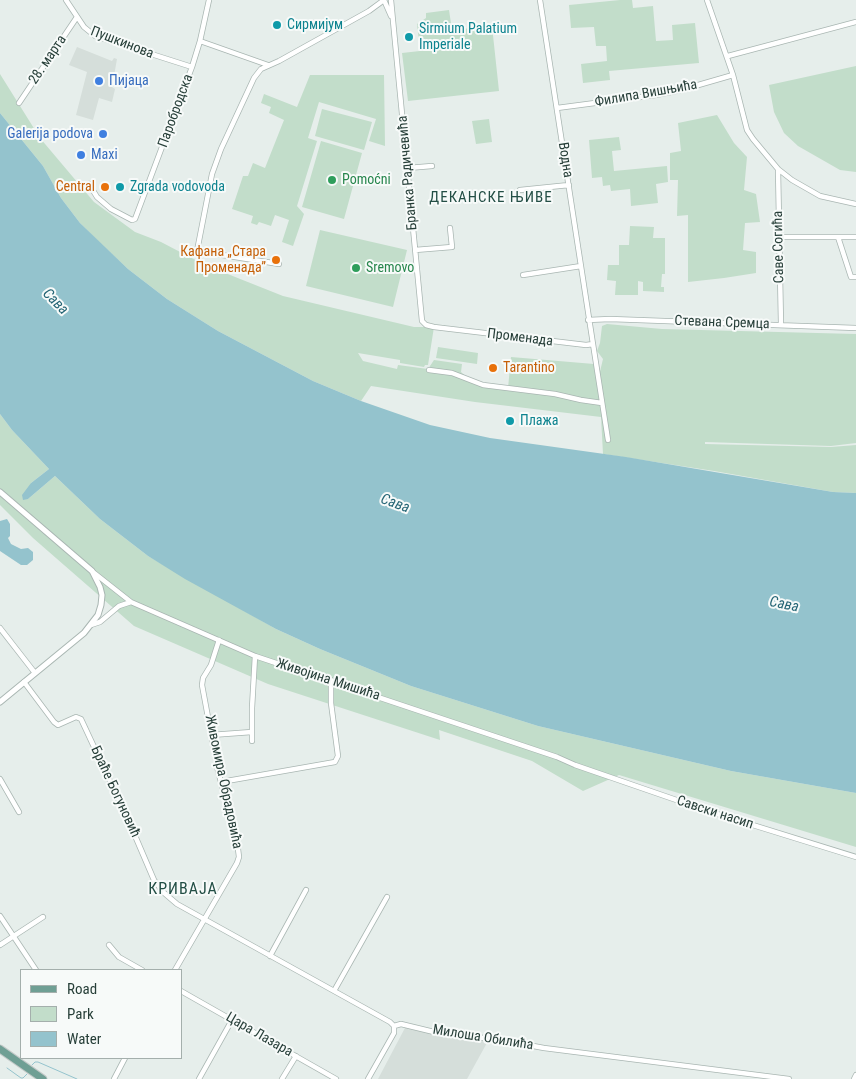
<!DOCTYPE html>
<html>
<head>
<meta charset="utf-8">
<style>
  body { margin:0 }
  #map { position:relative; width:856px; height:1079px; overflow:hidden; background:#e6eeeb; font-family:"Roboto Condensed",sans-serif }
  canvas { display:block }
  .legend { position:absolute; left:20px; top:969px; width:162px; height:90px; box-sizing:border-box; background:#f7faf9; border:1px solid #a4afac; margin:0; padding:6px 9px; list-style:none; font-size:15px; color:#273f39 }
  .legend li { display:flex; align-items:center; gap:10px; height:25px }
  .legend b { width:25px; border:1px solid #a4afac }
</style>
</head>
<body>
<div id="map">
<canvas width="856" height="1079"></canvas>
<ul class="legend">
<li><b style="height:6px;background:#6f9f94"></b>Road</li>
<li><b style="height:14px;background:#c2ddca"></b>Park</li>
<li><b style="height:14px;background:#94c3cd"></b>Water</li>
</ul>
</div>
<script>
const ctx = document.querySelector('canvas').getContext('2d');
ctx.lineJoin = 'round';
function paint(path, color) { ctx.fillStyle = color; ctx.fill(path, 'evenodd'); }
const poly = rows => new Path2D(rows.map(r => 'M' + r).join(''));
function strokePath(path, color, width, dash) { ctx.strokeStyle = color; ctx.lineWidth = width; ctx.lineCap = dash ? 'butt' : 'round'; ctx.setLineDash(dash || []); ctx.stroke(path); }
function drawText(font, color, halo, rows, align = 'center') {
  ctx.font = font + ' "Roboto Condensed",sans-serif'; ctx.lineWidth = 4; ctx.setLineDash([]); ctx.textBaseline = 'middle'; ctx.strokeStyle = halo; ctx.fillStyle = color; for (const [text, x, y, turn = 0] of rows) {
    ctx.save(); ctx.translate(x, y); ctx.rotate((+turn || 0) * Math.PI / 180); ctx.textAlign = isNaN(turn) ? turn : align; if (halo) ctx.strokeText(text, 0, 0); ctx.fillText(text, 0, 0); ctx.restore();
  }
}
const built = poly([
  [77,47,112,61,114,58,117,59,112,87,115,89,112,102,99,98,93,120,76,115,87,72,69,65],
  [406,1026,488,1041,467,1079,378,1079]
]);
const green = poly([
  [620,0,632,0,633,8,653,6,656,41,673,40,672,25,695,23,699,63,609,71,610,80,583,83,581,64,607,61,606,46,596,46,594,27,571,28,569,5],
  [449,10,452,30,492,26,499,91,408,101,402,53,420,51,417,24,426,18,426,13],
  [856,66,856,172,840,170,798,146,784,133,774,112,769,85],
  [0,74,40,138,94,202,135,232,161,242,205,265,283,296,414,327,434,327,428,365,425,365,424,367,400,363,400,360,358,353,363,361,397,369,398,365,428,369,434,360,462,364,461,372,473,383,508,388,511,357,594,364,597,384,603,359,597,351,600,343,602,326,607,324,662,329,856,334,856,443,831,446,705,442,705,444,831,447,856,445,856,493,833,492,714,471,603,454,601,417,475,402,371,386,361,401,313,381,218,331,167,299,128,269,97,240,80,223,61,198,43,166,0,113],
  [310,75,384,75,385,146,369,141,376,119,319,102,308,138,317,141,297,206,304,214,293,246,282,242,289,220,275,215,271,226,259,222,257,225,251,223,253,216,232,209,243,176,248,176,253,163,265,168,284,120,269,113,271,107,261,103,264,94,297,107],
  [322,109,372,122,364,150,315,136],
  [717,115,734,143,747,157,744,190,756,194,760,222,745,223,743,250,756,252,756,273,724,278,688,282,688,215,677,216,678,180,670,180,670,153,681,151,678,123],
  [489,119,492,142,476,144,472,121],
  [619,137,621,150,612,151,614,171,667,166,668,182,656,184,658,203,631,206,630,189,611,191,610,185,603,186,602,177,592,178,589,140],
  [321,141,362,153,344,219,302,207],
  [630,226,654,227,653,238,665,238,665,274,662,274,661,287,664,287,664,292,643,291,643,282,638,281,638,295,615,295,616,281,607,280,608,265,619,265,619,245,629,245],
  [320,230,407,250,393,307,306,286],
  [438,347,478,353,477,364,436,358],
  [0,414,12,430,49,469,31,483,28,499,55,476,100,519,148,556,276,629,320,649,411,686,538,726,731,771,856,793,856,847,619,775,583,791,532,761,439,730,440,740,268,684,134,626,33,538,0,505]
]);
const water = poly([
  [0,113,43,166,61,198,80,223,128,269,167,299,218,331,313,381,361,401,430,425,490,438,626,457,833,492,856,493,856,793,731,771,538,726,411,686,320,649,276,629,185,579,148,556,100,519,55,476,28,499,23,500,22,495,31,483,49,469,12,430,0,414],
  [7,519,10,524,10,536,8,538,11,544,21,549,28,548,33,552,33,560,27,565,21,565,0,551,0,521]
]);
const stream = poly([
  [32,1065,35,1062,38,1062,77,1079],
  [7,1068,21,1078,23,1078,27,1074]
]);
const minor = poly([
  [66,0,84,27,95,36,192,67],
  [384,0,391,16],
  [391,0,422,321,426,325,434,327,586,345,593,344,540,0],
  [707,0,733,75,747,130,753,139,778,169,792,180,820,196,856,204],
  [200,41,268,65],
  [728,56,856,22],
  [19,103,77,17],
  [557,108,656,95,681,90,733,75],
  [408,168,432,166],
  [778,169,781,325],
  [89,184,97,197,111,209,132,220,135,219,192,67,200,41,209,0],
  [520,190,569,185],
  [779,237,856,237],
  [838,237,851,277,856,277],
  [415,250,452,247,450,228],
  [279,264,197,251,212,174,221,149,254,78,261,69,279,61,369,11,384,0],
  [523,275,581,266],
  [588,320,610,319,856,328],
  [593,344,608,440],
  [429,370,452,373,483,385,555,394,581,400,602,403],
  [93,572,131,602,255,656,557,757,575,765,714,813,856,857],
  [91,625,100,622,119,606,131,602],
  [0,628,35,673],
  [24,682,54,722,58,725,76,717,81,719,130,824,154,880,163,892,177,904,390,1022,394,1026],
  [211,735,252,732],
  [252,741,252,708,255,656],
  [0,779,19,812],
  [221,782,335,762,338,756,331,703,331,680],
  [0,916,36,970],
  [0,945,43,917],
  [109,945,119,957,142,970],
  [270,956,306,890],
  [175,970,237,863,239,857,237,841,218,771,202,685,203,678,211,665,219,640],
  [181,991,336,1079],
  [334,991,387,897],
  [394,1026,401,1024,434,1032,501,1040,544,1048,789,1079],
  [114,1079,125,1058],
  [199,1079,232,1020],
  [282,1079,296,1056],
  [368,1079,394,1033,394,1026],
  [854,1079,856,1075]
]);
const tertiary = poly([
  [0,492,92,571,100,587,102,595,101,605,98,615,84,633,0,702]
]);
const primary = poly([
  [0,1049,43,1079]
]);
const markers = [
  [277,25,5,"#0f9aa8"],
  [409,37,5,"#0f9aa8"],
  [99,81,5,"#3f7fe0"],
  [103,134,5,"#3f7fe0"],
  [81,155,5,"#3f7fe0"],
  [332,180,5,"#2e9e5b"],
  [105,187,5,"#e8710a"],
  [120,187,5,"#0f9aa8"],
  [276,260,5,"#e8710a"],
  [356,268,5,"#2e9e5b"],
  [493,368,5,"#e8710a"],
  [510,421,5,"#0f9aa8"]
];
const cultureNames = [
  ["Сирмијум",287,25],
  ["Sirmium Palatium",419,29],
  ["Imperiale",419,45],
  ["Zgrada vodovoda",130,187],
  ["Плажа",520,421]
];
const streetNames = [
  ["Пушкинова",122,43,21],
  ["28. марта",48,60,-56],
  ["Филипа Вишњића",646,94,-10],
  ["Паробродска",176,111,-70],
  ["Водна",565,160,81],
  ["Бранка Радичевића",408,173,-95],
  ["Саве Согића",779,247,-91],
  ["Стевана Сремца",722,323,2],
  ["Променада",520,338,7],
  ["Живојина Мишића",328,680,18],
  ["Живомира Обрадовића",223,782,78],
  ["Браће Богуновић",115,792,65],
  ["Савски насип",715,813,18],
  ["Цара Лазара",259,1035,30],
  ["Милоша Обилића",483,1038,9]
];
const shopNames = [
  ["Пијаца",109,81],
  ["Galerija podova",93,134,"right"],
  ["Maxi",91,155]
];
const leisureNames = [
  ["Pomoćni",342,180],
  ["Sremovo",366,268]
];
const foodNames = [
  ["Central",95,187],
  ["Кафана „Стара",266,252],
  ["Променада”",266,268],
  ["Tarantino",503,368,"left"]
];
const neighbourhoodNames = [
  ["ДЕКАНСКЕ ЊИВЕ",491,198]
];
const waterNames = [
  ["Сава",55,302,45],
  ["Сава",395,504,20],
  ["Сава",784,605,11]
];
const quarterNames = [
  ["КРИВАЈА",183,890]
];
paint(built, '#d5deda');
paint(green, '#c2ddca');
paint(water, '#94c3cd');
strokePath(stream, '#94c3cd', 1);
strokePath(minor, '#a9b6b2', 6);
strokePath(tertiary, '#a9b6b2', 7);
strokePath(primary, '#c3c9c8', 9);
strokePath(minor, '#fff', 4.5);
strokePath(tertiary, '#fff', 5);
strokePath(primary, '#6f9f94', 7);
for (const [x, y, r, color] of markers) { const dot = new Path2D(); dot.arc(x, y, r, 0, 2 * Math.PI); ctx.fillStyle = color; ctx.fill(dot); strokePath(dot, '#f7faf9', 2); }
drawText('14px', '#0d838f', '#f7faf9', cultureNames, 'left');
drawText('14px', '#273f39', '#f7faf9', streetNames);
drawText('14px', '#366cbe', '#f7faf9', shopNames, 'left');
drawText('14px', '#27864d', '#f7faf9', leisureNames, 'left');
drawText('14px', '#c56008', '#f7faf9', foodNames, 'right');
ctx.letterSpacing = '1px';
drawText('15px', '#244f46', '#f7faf9', neighbourhoodNames);
ctx.letterSpacing = '0px';
drawText('italic 15px', '#266676', '#f7faf9', waterNames);
ctx.letterSpacing = '1px';
drawText('16px', '#244f46', '#f7faf9', quarterNames);
ctx.letterSpacing = '0px';
</script>
</body>
</html>
